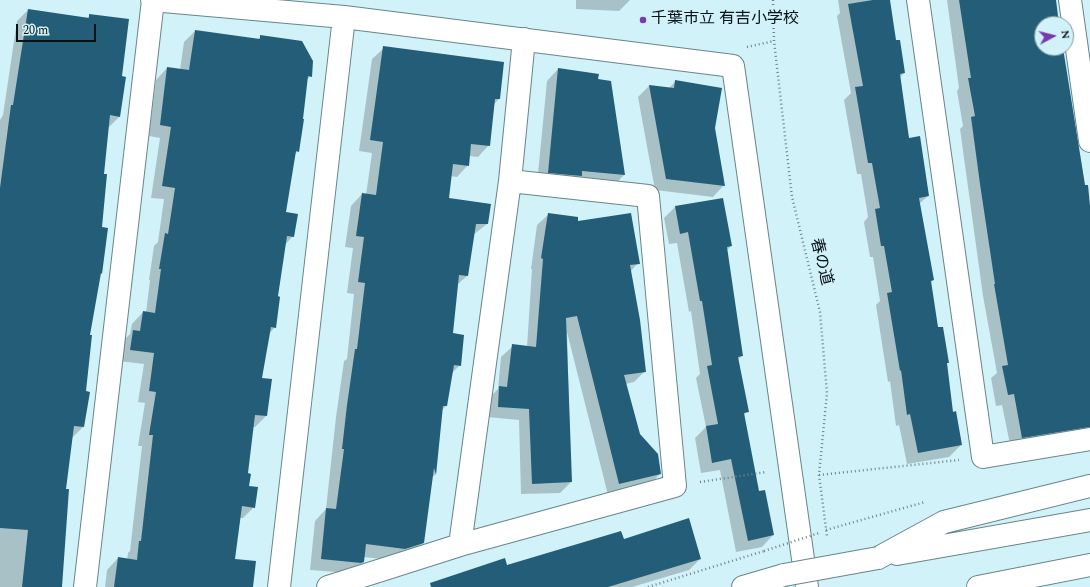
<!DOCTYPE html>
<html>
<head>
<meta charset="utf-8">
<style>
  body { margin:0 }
  #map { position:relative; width:1090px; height:587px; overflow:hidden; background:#d2f2f9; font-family:Spectral,serif }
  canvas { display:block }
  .north { position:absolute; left:1034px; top:16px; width:40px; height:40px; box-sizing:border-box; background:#d2f2f9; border:1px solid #81989e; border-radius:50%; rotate:83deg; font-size:11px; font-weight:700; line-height:16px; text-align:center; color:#071215 }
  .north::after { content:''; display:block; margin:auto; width:14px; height:18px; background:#773aaf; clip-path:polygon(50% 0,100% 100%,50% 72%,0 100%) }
  .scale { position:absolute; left:16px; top:24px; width:80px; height:18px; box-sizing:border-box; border:2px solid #071215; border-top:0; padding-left:5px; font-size:12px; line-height:14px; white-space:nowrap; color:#071215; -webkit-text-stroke:3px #d2f2f9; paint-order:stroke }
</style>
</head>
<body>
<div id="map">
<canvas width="1090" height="587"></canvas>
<div class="north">N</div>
<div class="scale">20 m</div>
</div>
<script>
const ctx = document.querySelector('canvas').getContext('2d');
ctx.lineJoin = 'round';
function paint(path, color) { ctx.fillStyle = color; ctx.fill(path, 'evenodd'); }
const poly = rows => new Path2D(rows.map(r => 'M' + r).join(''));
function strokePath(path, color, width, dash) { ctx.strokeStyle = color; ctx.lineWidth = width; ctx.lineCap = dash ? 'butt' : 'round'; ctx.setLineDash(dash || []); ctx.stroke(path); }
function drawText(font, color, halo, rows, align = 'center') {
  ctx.font = font + ' Spectral,"Noto Sans JP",serif'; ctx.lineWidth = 4; ctx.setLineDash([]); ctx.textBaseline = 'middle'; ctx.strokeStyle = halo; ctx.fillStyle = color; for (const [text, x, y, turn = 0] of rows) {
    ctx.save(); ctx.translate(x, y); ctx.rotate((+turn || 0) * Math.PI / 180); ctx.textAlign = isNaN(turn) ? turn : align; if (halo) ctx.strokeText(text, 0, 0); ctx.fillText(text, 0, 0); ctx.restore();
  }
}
const shadow = poly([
  [576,0,630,0,619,11,576,9],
  [838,0,889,0,895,41,904,73,900,77,908,139,928,196,919,204,933,280,930,283,937,328,948,362,946,364,952,413,961,445,949,457,907,464,899,425,896,426,890,381,888,382,876,305,880,301,873,257,870,257,864,222,868,217,861,174,857,174,844,100,851,93,837,16,840,13],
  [947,0,1055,0,1058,24,1042,24,1042,48,1062,48,1090,215,1090,439,1011,449,1002,405,996,406,991,378,997,373,983,296,960,129,963,126,957,91,959,88],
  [28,10,87,18,90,15,119,117,108,128,103,175,101,273,99,275,89,336,83,427,72,438,65,490,61,587,0,587,0,120,3,115,17,21],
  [195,31,257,40,261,36,311,76,306,80,298,151,294,155,285,213,293,236,285,245,277,297,275,327,269,334,261,379,271,380,266,416,255,427,253,427,247,474,248,487,254,507,243,518,240,518,234,560,252,587,105,587,107,570,118,558,127,560,128,553,130,551,142,446,138,446,145,403,138,402,144,364,119,361,122,342,130,334,132,324,143,312,146,313,150,280,149,280,154,246,158,242,164,199,151,198,160,138,149,136,156,80,167,68,180,70,184,42],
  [384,48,499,99,493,105,489,145,478,157,469,156,468,165,457,177,450,176,447,199,487,224,473,235,467,276,457,285,452,334,460,365,451,374,446,406,441,411,435,475,431,478,423,543,411,555,393,560,363,557,363,562,351,573,310,570,315,521,326,509,336,417,344,361,347,359,354,294,347,293,353,248,345,247,351,206,362,194,366,195,372,153,359,151,372,59],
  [558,69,624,175,613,186,537,184,547,81],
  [675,82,714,128,724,185,713,197,655,190,638,97,649,86,669,88],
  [722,199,731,246,727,250,742,355,738,360,747,411,744,415,758,492,773,535,762,547,736,552,720,470,701,473,695,438,706,427,696,378,700,374,691,311,689,312,677,243,669,244,664,218,675,207],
  [549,214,577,222,638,263,630,272,645,371,634,382,625,384,639,434,660,474,649,485,608,495,567,332,571,482,560,493,521,494,519,420,487,417,489,398,498,389,501,357,513,346,527,347,532,269,531,269,537,225],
  [623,540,700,559,689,570,632,587,462,587]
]);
const building = poly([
  [873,0,890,0,896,40,900,40,905,73,900,74,909,138,920,136,929,196,919,198,934,280,931,281,938,327,943,327,949,363,947,363,953,412,956,411,962,445,918,453,910,414,907,415,901,370,900,371,887,293,892,292,884,246,881,246,875,209,880,208,872,163,868,163,855,87,863,86,848,4],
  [959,0,1056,0,1059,24,1042,24,1042,48,1063,48,1085,185,1088,185,1090,206,1090,427,1022,438,1014,394,1008,395,1002,366,1008,365,994,284,995,284,980,184,971,117,975,116,968,78,971,78],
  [28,9,89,18,89,14,129,19,122,76,126,77,120,117,110,115,104,174,107,174,102,227,108,228,102,274,101,273,90,335,92,335,86,391,90,392,84,427,74,426,66,489,69,489,62,587,22,587,28,530,0,528,0,188,11,105,13,105],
  [195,30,260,39,260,35,302,41,313,61,312,77,308,76,303,119,304,119,299,152,296,151,286,212,298,214,294,237,287,236,278,296,280,297,276,328,271,327,262,378,272,379,267,416,255,415,248,473,251,474,249,486,258,487,255,508,242,506,235,559,256,561,253,587,114,587,118,557,137,560,139,541,141,541,153,435,149,435,156,392,149,391,154,353,130,350,133,330,140,331,143,311,155,313,161,269,159,269,165,233,168,234,175,188,162,186,171,127,160,125,167,67,189,70],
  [383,46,504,62,500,99,495,99,490,146,471,144,469,166,453,164,449,198,491,204,488,224,476,224,468,276,459,275,453,333,464,335,461,366,454,365,447,406,443,406,436,475,434,468,424,543,405,549,366,544,364,562,361,563,321,559,326,508,336,509,344,449,342,449,347,405,355,349,357,349,365,283,358,282,364,237,356,236,362,193,376,195,383,142,370,140],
  [558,68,599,74,598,79,611,81,625,175,582,171,582,176,548,173],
  [675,80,722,88,715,128,725,186,666,179,649,85,674,88],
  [723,198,732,246,727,247,743,356,738,357,749,412,744,413,759,491,765,490,774,535,748,541,731,459,712,463,706,426,718,424,707,366,712,365,702,301,700,301,688,232,680,234,675,206],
  [548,213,578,217,578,221,631,213,640,264,630,265,640,320,646,372,624,375,640,434,658,454,661,474,619,484,577,316,566,318,572,482,532,484,529,409,498,407,499,386,507,387,512,344,536,347,543,259,541,258],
  [689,518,701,559,608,587,431,587,430,583,505,558,507,565,621,531,624,539]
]);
const path = poly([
  [773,0,774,41,792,197,820,312,827,393,819,475,827,536],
  [747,47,774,41],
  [819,475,959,460],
  [700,482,766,472],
  [826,530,925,502],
  [648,587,764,551]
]);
const street = poly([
  [152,0,344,17,733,66,807,587],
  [918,0,983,457,1090,439],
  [1070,0,1090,141],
  [460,545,510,181,524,39],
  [85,587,153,0],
  [279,587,344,17],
  [328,587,460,545,675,486,648,196,510,181]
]);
const secondary = poly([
  [897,554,1090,520],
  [878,558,944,522,1090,486],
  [743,587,784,575],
  [978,587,1090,565]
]);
const pathBridge = poly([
  [764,551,819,533]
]);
const secondaryBridge = poly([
  [784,575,878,558]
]);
const markers = [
  [643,20,4,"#773aaf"]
];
const poiNames = [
  ["千葉市立 有吉小学校",651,20]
];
const streetNames = [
  ["春の道",820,262,76]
];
paint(shadow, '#0003');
paint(building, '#235d78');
strokePath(street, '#68858b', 24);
strokePath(secondary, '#68858b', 24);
strokePath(path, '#6e8489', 2.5, [1, 3]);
strokePath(street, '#fff', 22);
strokePath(secondary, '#fff', 22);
strokePath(secondaryBridge, '#68858b', 24, []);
strokePath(pathBridge, '#6e8489', 2.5, [1, 3]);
strokePath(secondaryBridge, '#fff', 22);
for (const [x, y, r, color] of markers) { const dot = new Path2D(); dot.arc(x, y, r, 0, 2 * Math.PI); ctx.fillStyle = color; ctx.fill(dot); strokePath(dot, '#d2f2f9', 1.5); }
drawText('16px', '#071215', '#d2f2f9', poiNames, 'left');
drawText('16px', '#071215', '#d2f2f9', streetNames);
</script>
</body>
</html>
